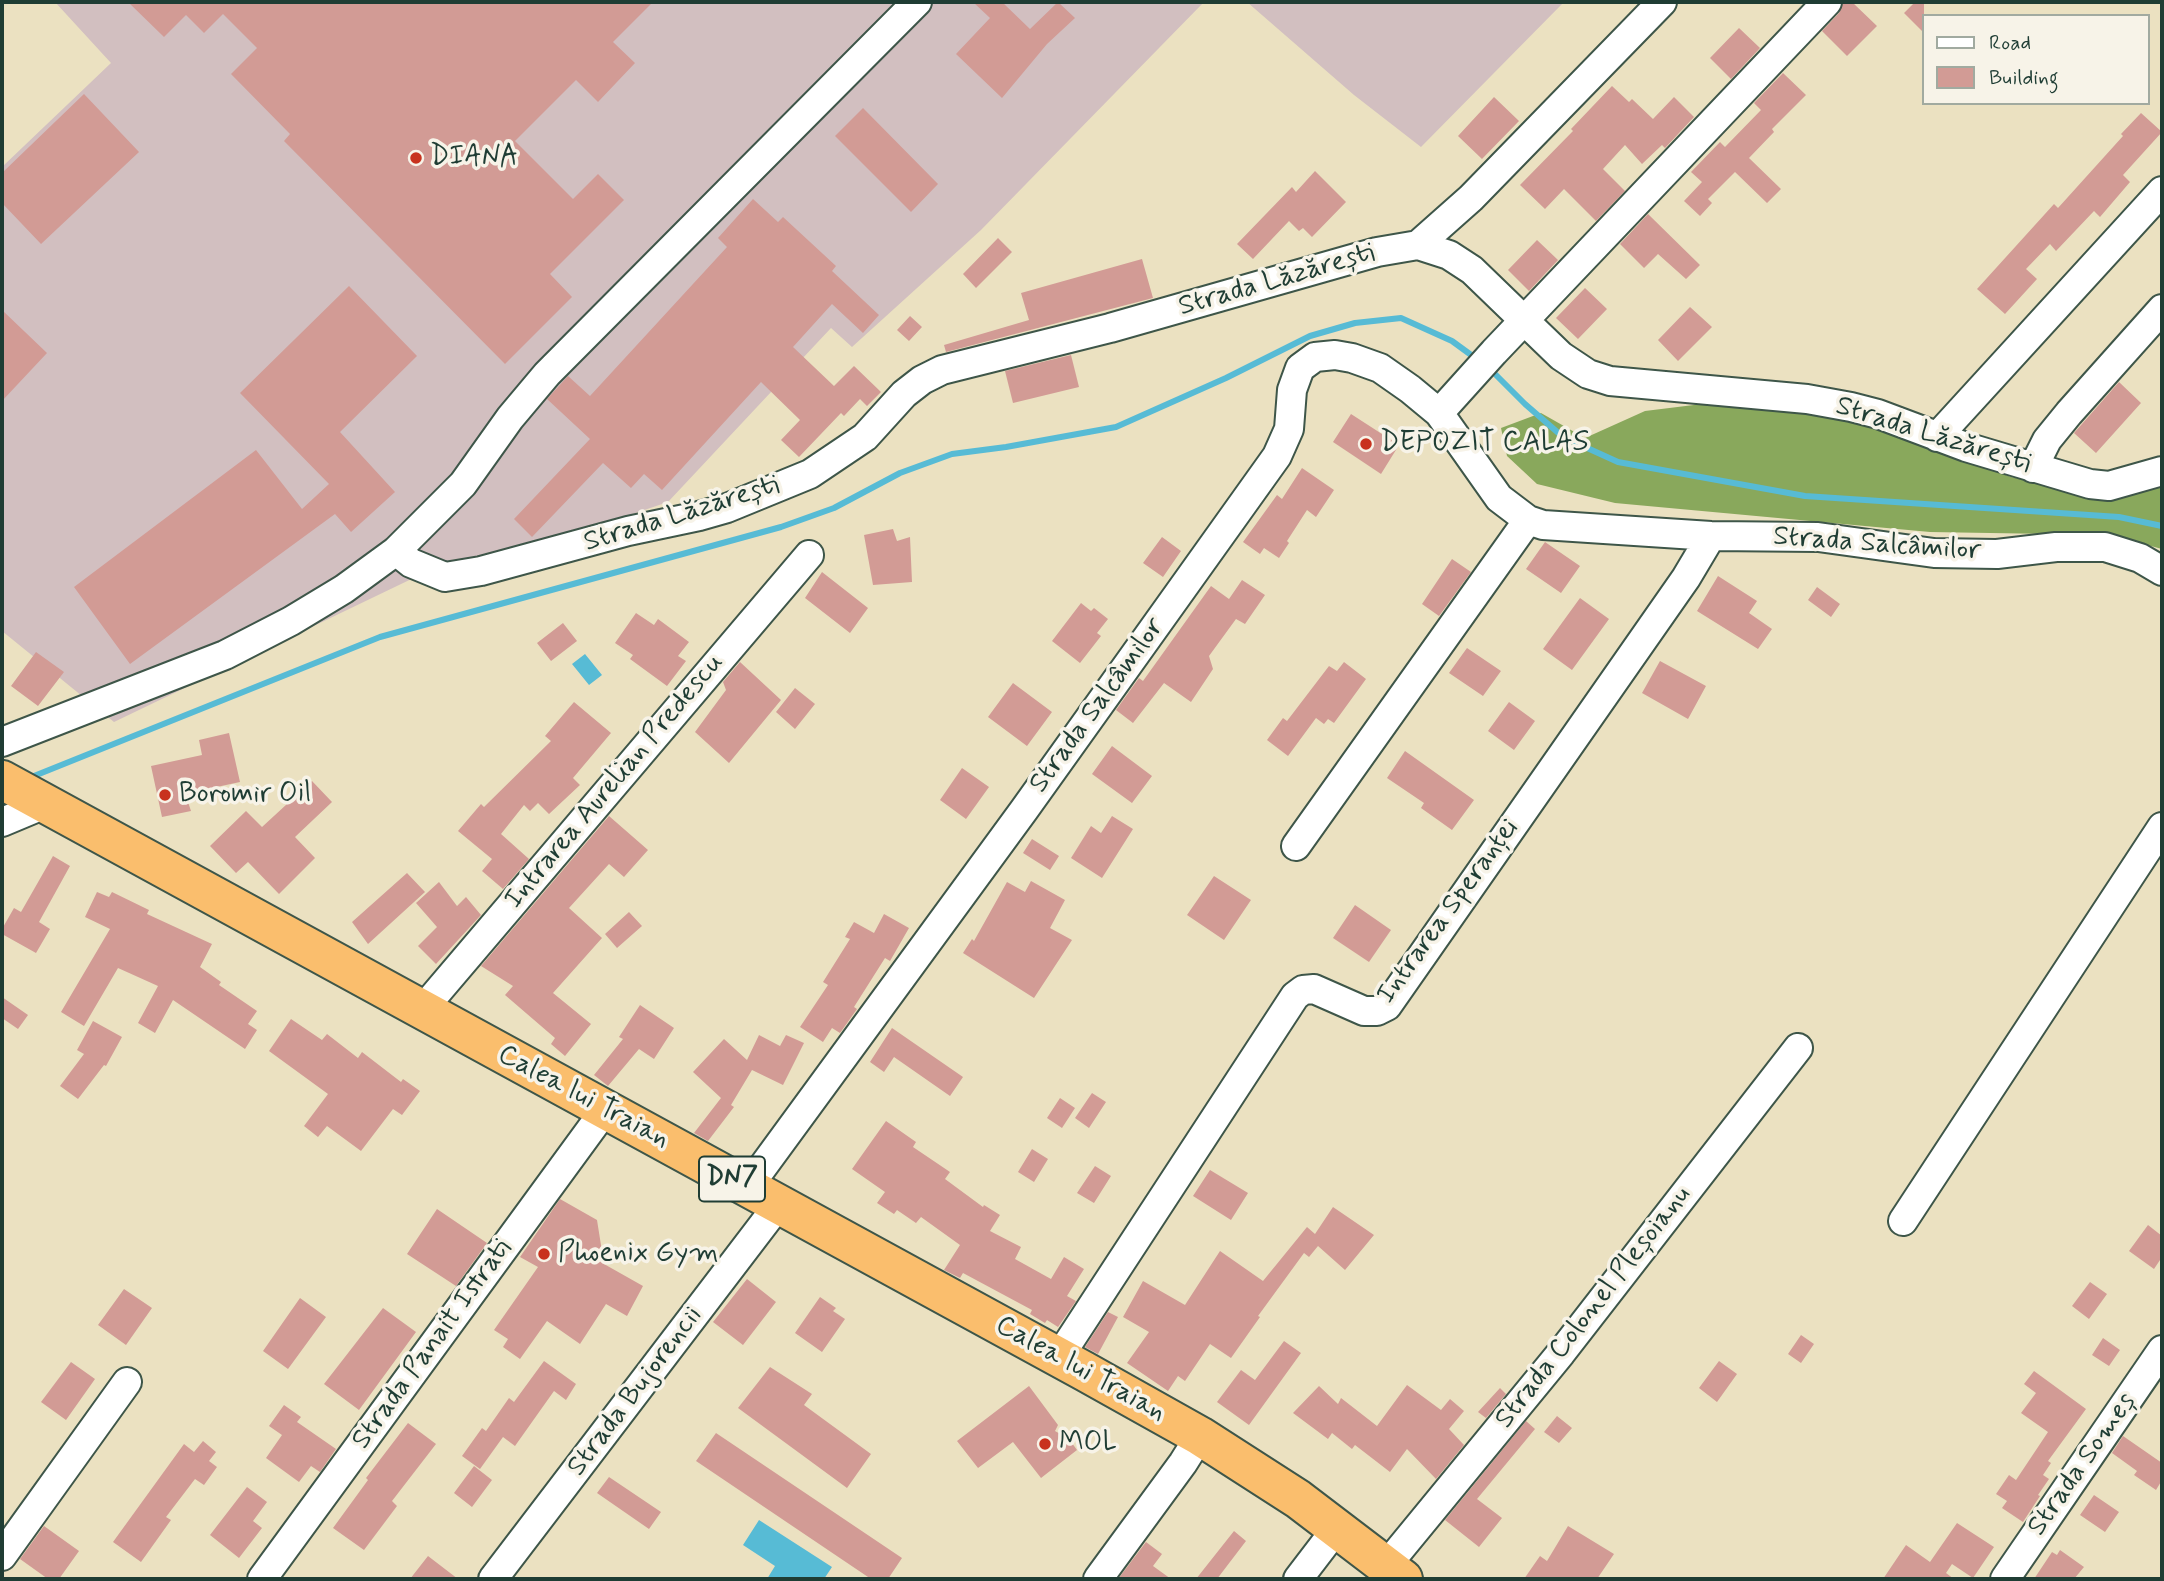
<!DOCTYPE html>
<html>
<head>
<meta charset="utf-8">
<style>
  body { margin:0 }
  #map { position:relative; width:2164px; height:1581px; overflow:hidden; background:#ebe1c1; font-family:Mynerve,sans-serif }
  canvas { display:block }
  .frame { position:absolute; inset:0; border:4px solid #1f3d34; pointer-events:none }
  .legend { position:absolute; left:1922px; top:14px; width:228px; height:91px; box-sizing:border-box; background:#f7f3e8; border:2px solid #a1aaa0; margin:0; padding:9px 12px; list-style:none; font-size:21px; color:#1f3d34 }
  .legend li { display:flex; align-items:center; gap:14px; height:35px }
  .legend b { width:35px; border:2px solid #a1aaa0 }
</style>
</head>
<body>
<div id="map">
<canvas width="2164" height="1581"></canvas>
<div class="frame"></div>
<ul class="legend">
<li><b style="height:9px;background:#fff"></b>Road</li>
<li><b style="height:19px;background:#d29b95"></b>Building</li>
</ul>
</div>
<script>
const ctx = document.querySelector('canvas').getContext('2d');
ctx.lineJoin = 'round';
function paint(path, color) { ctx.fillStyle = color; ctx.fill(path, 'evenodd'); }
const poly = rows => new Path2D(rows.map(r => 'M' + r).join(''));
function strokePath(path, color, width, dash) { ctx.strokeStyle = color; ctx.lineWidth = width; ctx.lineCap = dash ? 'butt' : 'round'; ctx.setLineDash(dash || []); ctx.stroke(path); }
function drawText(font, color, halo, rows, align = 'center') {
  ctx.font = font + ' Mynerve,sans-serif'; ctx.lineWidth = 7; ctx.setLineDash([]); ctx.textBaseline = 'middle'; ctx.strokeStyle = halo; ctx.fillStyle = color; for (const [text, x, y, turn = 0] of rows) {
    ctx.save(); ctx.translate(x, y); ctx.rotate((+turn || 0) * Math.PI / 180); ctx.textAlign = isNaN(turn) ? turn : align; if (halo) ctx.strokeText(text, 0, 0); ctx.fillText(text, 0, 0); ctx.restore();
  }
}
const industrial = poly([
  [55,2,1204,2,981,230,852,347,831,328,668,502,517,553,451,560,114,722,2,631,2,167,111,63],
  [1247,2,1564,2,1421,147,1354,95]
]);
const forest = poly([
  [1710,403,1800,411,1861,421,2011,477,2079,491,2162,485,2162,549,2110,535,1930,532,1615,503,1537,484,1507,456,1501,428,1541,413,1585,438,1645,411]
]);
const water = poly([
  [585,654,602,675,589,685,572,664],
  [759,1520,832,1567,824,1579,767,1579,775,1566,743,1545]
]);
const stream = poly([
  [1490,369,1525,404,1563,437,1618,462,1805,496,2119,517,2162,526],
  [29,778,380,637,781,527,834,508,900,473,952,454,1006,447,1116,427,1226,378,1310,336,1355,323,1401,318,1452,341,1478,360]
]);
const building = poly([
  [128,2,653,2,613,42,635,63,598,102,576,80,515,141,573,199,598,174,624,200,550,274,572,297,505,364,284,141,290,134,231,74,257,48,223,14,204,33,186,15,164,37],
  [973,2,1002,2,1030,29,1058,2,1075,18,1047,44,1002,98,956,54,990,18],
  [1843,2,1852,2,1877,26,1847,56,1822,31,1839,13],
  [1915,2,1924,2,1924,33,1904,13],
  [1739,28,1760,48,1731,79,1710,58],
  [1783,73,1806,95,1772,129,1774,132,1749,158,1781,189,1767,203,1735,172,1708,199,1712,203,1700,216,1684,201,1702,182,1691,172,1720,142,1725,147,1761,110,1754,103],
  [1612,86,1629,102,1632,99,1653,119,1674,97,1694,117,1665,148,1662,145,1642,164,1625,145,1603,169,1625,191,1596,221,1564,189,1545,209,1520,185,1573,131,1571,129],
  [84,94,139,152,41,244,2,203,2,173],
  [1494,97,1519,121,1482,159,1458,136],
  [863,108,938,184,911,212,835,136],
  [2141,113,2162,132,2123,175,2130,182,2100,217,2094,211,2056,251,2050,244,2026,269,2037,279,2005,314,1977,289,2054,204,2058,208,2123,136,2121,134],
  [1315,171,1346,202,1312,237,1303,228,1299,231,1289,221,1253,259,1237,244,1292,187,1296,192],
  [753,199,778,222,783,217,836,266,832,271,879,315,863,333,832,304,793,347,834,386,854,366,881,392,867,406,860,399,844,416,841,413,799,457,781,440,800,420,761,382,662,490,644,474,631,488,603,463,532,537,514,519,590,439,547,399,568,376,590,396,727,247,718,238],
  [1648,214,1700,265,1686,279,1658,254,1644,268,1620,244],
  [998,238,1012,252,976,288,963,274],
  [1537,240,1558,260,1529,291,1508,270],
  [1142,259,1153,298,946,352,944,345,1029,320,1021,293],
  [349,286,417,356,340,432,395,492,351,532,335,514,130,664,74,587,256,450,302,509,329,484,240,393],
  [1585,288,1607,309,1578,339,1556,318],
  [1690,307,1712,327,1678,361,1658,340],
  [2,310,47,353,2,401],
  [910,316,922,327,909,341,897,330],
  [1071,355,1079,387,1013,403,1005,371],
  [2119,382,2141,403,2096,453,2074,433],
  [1351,414,1399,445,1381,474,1333,442],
  [1302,468,1334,490,1316,517,1307,510,1287,541,1289,543,1279,558,1264,548,1260,554,1243,542,1277,495,1282,499],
  [893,529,897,541,910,537,912,582,873,585,864,535],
  [1162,537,1181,551,1163,577,1143,563],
  [1545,542,1580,566,1561,593,1526,569],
  [1452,559,1471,572,1439,616,1422,604],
  [822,572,868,608,850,633,805,598],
  [1718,576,1757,601,1749,613,1772,629,1758,649,1697,611],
  [1242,580,1265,595,1245,624,1236,619,1209,656,1213,669,1191,702,1164,683,1133,723,1116,710,1139,678,1143,681,1211,586,1229,599],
  [1817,587,1840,604,1831,617,1808,600],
  [1580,598,1609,619,1572,670,1543,649],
  [1081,603,1091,611,1094,608,1108,619,1097,633,1101,636,1080,663,1052,641],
  [636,613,654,625,658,619,689,642,678,656,686,661,667,686,630,659,633,655,615,643],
  [563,623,577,641,551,661,537,643],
  [1467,648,1501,671,1483,696,1449,673],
  [36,652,64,672,38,706,11,686],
  [1660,661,1706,686,1688,719,1642,693],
  [740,662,781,700,729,763,695,732,726,690,723,682],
  [1344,662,1366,679,1334,723,1328,719,1324,724,1316,718,1288,756,1267,740,1283,718,1287,721,1329,666,1337,671],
  [1013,683,1052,712,1027,746,988,717],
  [795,688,815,704,795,729,776,712],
  [574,702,611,733,573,778,580,785,549,814,538,803,530,811,524,805,501,834,529,859,503,889,482,871,492,859,458,831,481,804,484,807,551,741,545,736],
  [1509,702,1535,721,1514,750,1488,731],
  [229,733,240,782,212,788,214,797,188,802,191,811,162,817,151,766,202,755,199,740],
  [1112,746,1152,776,1132,803,1092,774],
  [1405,751,1474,800,1452,830,1421,808,1424,803,1387,778],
  [962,768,989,787,966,819,940,800],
  [312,781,332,802,295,837,315,858,279,894,248,862,236,873,210,846,246,811,262,827],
  [609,816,648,850,624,877,609,864,569,908,602,938,553,993,591,1024,565,1056,551,1044,555,1038,505,995,513,986,481,966],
  [1112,816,1133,829,1102,878,1071,858,1091,826,1101,833],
  [1032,839,1059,856,1050,870,1023,853],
  [53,856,70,866,39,922,50,929,36,953,2,934,2,929,14,908,21,912],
  [407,873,425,892,368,944,352,922],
  [1214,876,1251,900,1224,940,1187,915],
  [1031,881,1065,900,1050,928,1072,940,1034,998,963,953,972,939,974,941,1007,882,1025,892],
  [439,882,457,906,466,897,481,915,436,964,418,946,437,927,416,903],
  [97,892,109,897,112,892,149,910,147,914,212,944,200,967,221,982,219,985,257,1011,248,1024,257,1030,245,1049,173,1000,155,1033,138,1023,158,986,118,968,84,1026,61,1012,110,929,85,917],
  [1355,905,1391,930,1369,962,1333,938],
  [629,912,642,926,617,948,605,934],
  [884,914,909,928,890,961,885,958,854,1007,857,1009,840,1033,832,1028,823,1042,800,1027,828,985,823,982,850,939,845,937,854,922,874,933],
  [2,997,28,1015,18,1029,2,1018],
  [640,1005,674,1028,654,1059,639,1049,608,1086,594,1075,623,1039,619,1037],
  [291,1019,322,1040,327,1034,358,1058,362,1052,401,1082,403,1079,420,1091,402,1115,393,1109,361,1151,327,1126,318,1137,304,1126,328,1094,269,1051],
  [93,1021,122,1037,106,1066,104,1065,78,1099,60,1086,84,1054,77,1050],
  [892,1028,963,1077,950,1096,894,1057,884,1072,870,1062],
  [759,1035,780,1046,786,1035,804,1043,783,1085,752,1070,731,1105,734,1107,708,1141,694,1133,721,1098,693,1072,724,1039,747,1060],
  [1092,1093,1106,1102,1089,1128,1075,1118],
  [1060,1098,1075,1108,1062,1128,1047,1118],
  [886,1121,916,1142,913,1147,950,1172,945,1179,983,1207,984,1205,1000,1215,990,1231,1021,1247,1015,1259,1051,1279,1064,1257,1084,1269,1067,1296,1076,1301,1058,1327,1047,1320,1045,1323,1030,1314,1032,1310,963,1273,960,1278,944,1270,960,1245,921,1217,916,1223,897,1210,894,1214,877,1203,885,1192,852,1169],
  [1032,1149,1048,1159,1034,1182,1018,1172],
  [1095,1166,1111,1176,1094,1203,1077,1193],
  [1210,1170,1248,1193,1231,1220,1193,1196],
  [560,1199,597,1220,604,1264,643,1286,627,1316,606,1304,580,1344,547,1321,520,1359,503,1347,508,1339,494,1330,538,1267,520,1257],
  [1333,1207,1374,1235,1345,1270,1318,1246,1309,1257,1304,1253,1258,1316,1260,1317,1231,1358,1210,1344,1185,1381,1178,1376,1168,1391,1127,1363,1149,1332,1123,1317,1143,1281,1185,1305,1220,1251,1263,1281,1307,1227,1315,1234],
  [437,1209,487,1243,456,1286,407,1254],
  [2148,1225,2162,1236,2162,1257,2154,1269,2129,1251],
  [747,1279,776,1302,743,1345,713,1322],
  [2090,1282,2107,1294,2089,1319,2072,1306],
  [124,1289,152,1308,126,1345,98,1325],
  [820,1297,836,1308,833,1311,845,1319,822,1352,795,1333],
  [300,1298,326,1317,288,1369,263,1351],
  [383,1308,416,1332,359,1410,324,1384],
  [1108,1312,1118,1317,1098,1354,1085,1347],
  [1801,1335,1814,1344,1801,1363,1788,1354],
  [2103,1338,2120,1350,2109,1366,2092,1355],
  [1284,1341,1301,1353,1249,1425,1217,1402,1241,1370,1255,1380],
  [544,1361,576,1384,566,1400,554,1391,515,1446,503,1437,480,1469,462,1456,482,1428,486,1431,509,1398,514,1402],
  [1719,1361,1737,1374,1717,1402,1699,1388],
  [71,1362,95,1379,66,1420,41,1402],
  [770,1367,812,1394,804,1405,871,1454,847,1488,738,1408],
  [2034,1371,2086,1409,2048,1461,2051,1463,2043,1475,2049,1479,2038,1495,2040,1496,2023,1522,2002,1508,2007,1501,1996,1494,2009,1475,2016,1480,2048,1432,2021,1413,2036,1393,2024,1384],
  [1407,1385,1441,1410,1450,1399,1464,1411,1449,1429,1464,1445,1436,1479,1407,1449,1390,1472,1355,1445,1352,1449,1332,1433,1328,1439,1293,1413,1319,1386,1338,1404,1341,1398,1377,1426],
  [1029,1386,1058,1425,1055,1431,1069,1439,1077,1450,1041,1478,1013,1442,978,1468,957,1441],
  [1500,1388,1506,1394,1486,1418,1478,1412],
  [284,1405,301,1417,297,1422,336,1449,320,1472,311,1466,299,1482,266,1458,282,1435,269,1426],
  [1557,1416,1572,1428,1559,1443,1544,1432],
  [1526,1421,1535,1429,1477,1499,1502,1518,1479,1547,1445,1520],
  [408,1423,436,1444,392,1501,397,1506,364,1550,333,1528,368,1480,366,1478],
  [716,1433,902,1558,888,1579,871,1579,696,1461],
  [2123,1436,2162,1463,2162,1480,2156,1490,2134,1475,2137,1471,2112,1453],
  [203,1441,216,1452,209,1461,217,1467,204,1485,195,1479,166,1517,171,1520,141,1562,113,1542,184,1444,194,1452],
  [474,1466,492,1480,472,1507,454,1493],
  [609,1477,661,1512,649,1529,597,1493],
  [247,1487,267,1502,253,1521,262,1528,239,1558,210,1535],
  [2094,1495,2119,1512,2105,1532,2080,1515],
  [1957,1523,1994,1547,1973,1578,1952,1564,1946,1573,1954,1579,1883,1579,1906,1545,1930,1562],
  [44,1526,79,1551,59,1579,48,1579,20,1559],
  [1568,1526,1614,1554,1597,1579,1524,1579,1540,1556,1547,1561],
  [1234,1531,1246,1541,1217,1579,1196,1579],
  [1146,1542,1162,1554,1153,1566,1171,1579,1118,1579],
  [2060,1550,2084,1567,2074,1579,2034,1579,2052,1552,2057,1555],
  [428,1556,458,1579,410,1579]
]);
const minor = poly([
  [1418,245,1471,198,1662,2],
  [1439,413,1494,352,1827,2],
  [1937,437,2162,191],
  [2033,468,2047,440,2069,413,2162,309],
  [396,551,411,563,445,577,481,571,628,531,699,516,727,508,810,474,865,437,904,394,922,380,942,370,1110,328,1377,252,1418,245,1449,255,1472,270,1561,356,1588,374,1610,381,1807,399,1851,407,1878,414,1966,447,2090,484,2109,486,2162,471],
  [2,742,225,655,291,621,344,589,396,551,463,484,510,418,547,374,917,2],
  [2,822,45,804],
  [1296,846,1528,520],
  [422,1010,809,555],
  [748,1187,1024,810,1277,456,1289,429,1292,390,1300,368,1315,357,1335,355,1352,358,1380,368,1410,389,1439,413,1499,498,1528,520,1543,525,1711,536,1818,537,1934,553,1997,554,2056,547,2105,547,2140,558,2162,571],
  [1903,1221,2162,827],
  [1059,1357,1295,996,1303,990,1314,989,1364,1011,1377,1011,1387,1006,1686,578,1711,536],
  [2,1556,127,1382],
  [1386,1566,1561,1353,1798,1048],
  [262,1579,605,1110],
  [493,1579,779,1204],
  [1098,1579,1183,1463,1200,1436],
  [1298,1579,1337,1528],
  [2005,1579,2162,1350]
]);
const highway = poly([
  [2,780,1084,1371,1200,1436,1298,1499,1403,1579]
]);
const markers = [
  [416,158,7,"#c8321e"],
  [1366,444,7,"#c8321e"],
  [165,795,7,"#c8321e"],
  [544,1254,7,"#c8321e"],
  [1045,1444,7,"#c8321e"]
];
const shields = [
  [732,1179,66]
];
const shieldNames = [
  ["DN7",732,1179]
];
const poiNames = [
  ["DIANA",430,158],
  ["DEPOZIT CALAS",1380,444],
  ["Boromir Oil",179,795],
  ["Phoenix Gym",558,1254],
  ["MOL",1059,1444]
];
const streetNames = [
  ["Strada Lăzărești",1277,281,-16],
  ["Strada Lăzărești",1933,436,17],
  ["Strada Lăzărești",682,515,-17],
  ["Strada Salcâmilor",1877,545,4],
  ["Strada Salcâmilor",1098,706,-54],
  ["Intrarea Aurelian Predescu",615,782,-50],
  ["Intrarea Speranței",1449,912,-54],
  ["Calea lui Traian",583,1098,28],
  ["Strada Colonel Pleșoianu",1594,1308,-52],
  ["Strada Panait Istrati",433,1345,-54],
  ["Calea lui Traian",1080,1370,29],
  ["Strada Bujorencii",636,1392,-53],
  ["Strada Someș",2083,1465,-55]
];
paint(industrial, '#d2bfc0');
paint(forest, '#89a85c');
paint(water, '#57bbd5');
strokePath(stream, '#57bbd5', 6);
paint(building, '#d29b95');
strokePath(minor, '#3e5649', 32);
strokePath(highway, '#3e5649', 42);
strokePath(minor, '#fff', 28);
strokePath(highway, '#fabe6d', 38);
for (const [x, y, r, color] of markers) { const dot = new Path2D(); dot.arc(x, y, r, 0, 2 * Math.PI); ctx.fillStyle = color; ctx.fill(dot); strokePath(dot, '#f7f3e8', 2.5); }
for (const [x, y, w] of shields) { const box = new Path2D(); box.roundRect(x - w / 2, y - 22.5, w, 45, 5); ctx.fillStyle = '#f7f3e8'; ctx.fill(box); strokePath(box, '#1f3d34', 2); }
drawText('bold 26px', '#1f3d34', null, shieldNames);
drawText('28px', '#1f3d34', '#f7f3e8', poiNames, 'left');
drawText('28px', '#1f3d34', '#f7f3e8', streetNames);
</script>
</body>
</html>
